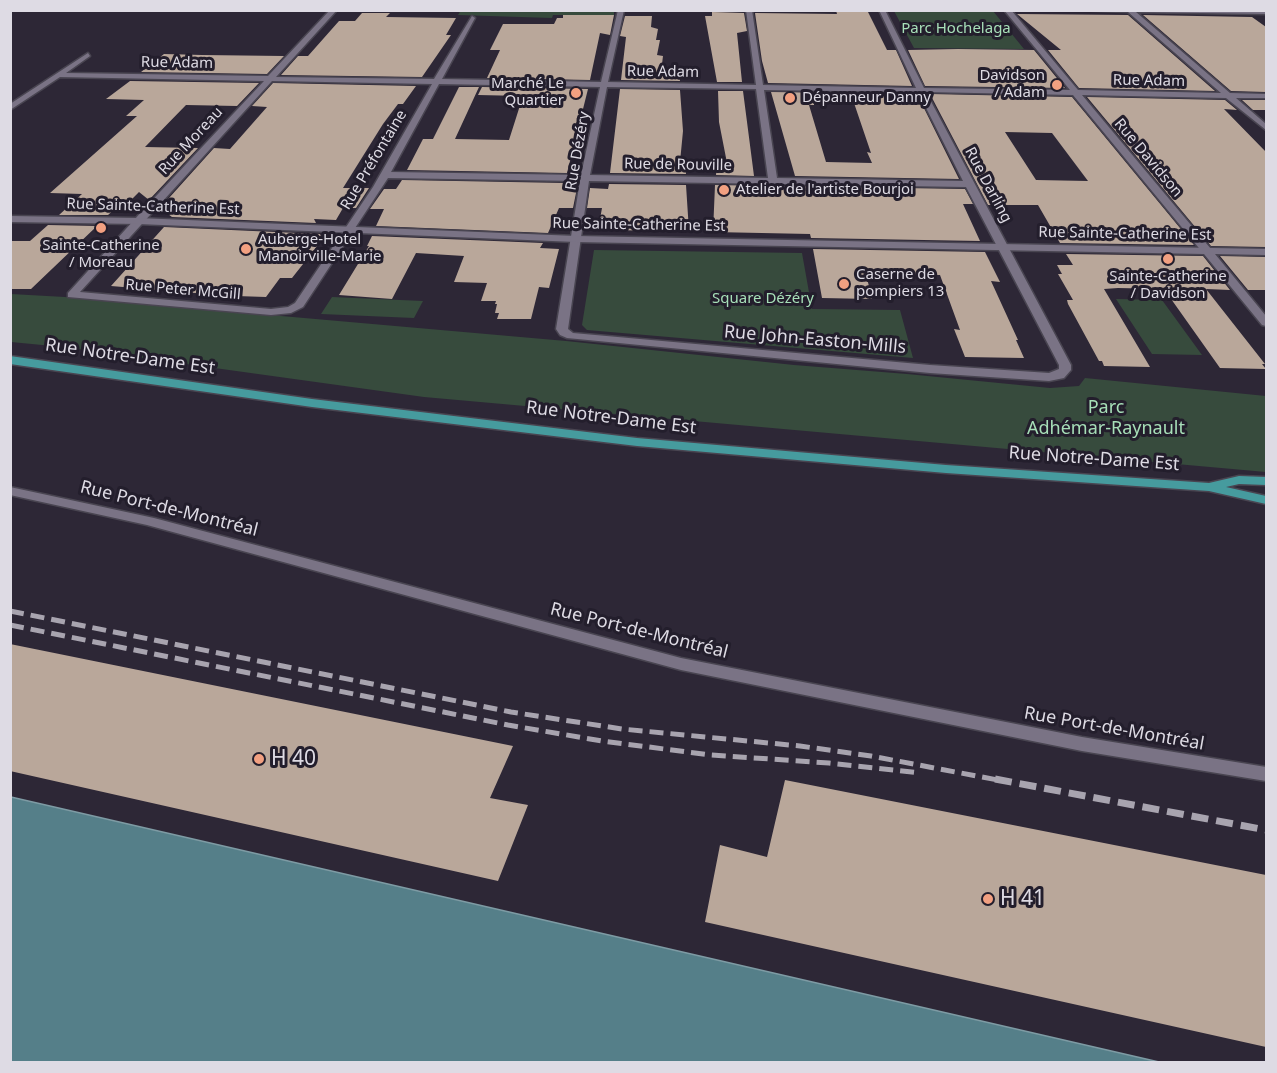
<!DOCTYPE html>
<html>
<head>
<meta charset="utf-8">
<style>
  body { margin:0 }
  #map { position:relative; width:1277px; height:1073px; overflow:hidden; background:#2d2736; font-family:"Noto Sans",sans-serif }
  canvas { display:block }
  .frame { position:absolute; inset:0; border:12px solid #dedbe4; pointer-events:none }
</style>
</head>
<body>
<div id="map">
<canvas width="1277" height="1073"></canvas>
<div class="frame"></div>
</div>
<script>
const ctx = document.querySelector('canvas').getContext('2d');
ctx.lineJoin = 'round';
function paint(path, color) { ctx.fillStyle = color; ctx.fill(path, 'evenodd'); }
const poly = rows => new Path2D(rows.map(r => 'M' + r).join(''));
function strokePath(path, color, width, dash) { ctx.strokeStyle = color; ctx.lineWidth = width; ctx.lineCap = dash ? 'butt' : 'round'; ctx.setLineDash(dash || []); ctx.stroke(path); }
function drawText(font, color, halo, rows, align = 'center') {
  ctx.font = font + ' "Noto Sans",sans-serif'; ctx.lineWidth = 6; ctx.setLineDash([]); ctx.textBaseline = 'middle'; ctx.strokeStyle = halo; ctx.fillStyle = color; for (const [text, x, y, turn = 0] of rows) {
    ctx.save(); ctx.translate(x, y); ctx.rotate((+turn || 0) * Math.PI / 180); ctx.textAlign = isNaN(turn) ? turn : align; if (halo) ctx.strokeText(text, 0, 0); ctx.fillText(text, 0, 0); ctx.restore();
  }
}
const green = poly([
  [461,10,614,11,614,15,553,15,552,18,458,15],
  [894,11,993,11,1024,49,914,48],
  [594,250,802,253,812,309,900,310,913,358,587,330,582,325],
  [11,294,65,297,566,341,794,365,907,374,1050,388,1079,386,1085,378,1266,396,1266,472,424,397,63,347,11,342],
  [332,297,423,301,414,318,321,314],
  [1116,299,1162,300,1202,355,1152,354]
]);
const water = poly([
  [11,797,1159,1062,11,1062,11,797]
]);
const building = poly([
  [836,10,867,10,887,50,896,50,912,86,768,83,762,61,755,13,837,14],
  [712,12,744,13,747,31,737,33,742,82,717,82,705,16,712,16],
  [362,13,390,13,386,17,456,18,446,35,451,35,422,77,281,75,298,56,308,56,339,21,355,21],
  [1017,14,1128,15,1215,91,1079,88,1048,50,1061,50],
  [563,15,614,15,610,35,600,33,590,80,487,78,500,50,490,50,503,24,554,24,557,18,563,18],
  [1143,15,1252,17,1266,27,1266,92,1231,91],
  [625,16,652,16,651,27,658,29,656,40,660,40,657,55,663,56,661,72,679,72,680,81,621,80,626,37,620,36],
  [958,49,1034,50,1065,88,925,86,908,50],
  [164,54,202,55,284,56,267,74,141,72],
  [130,81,259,83,237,106,186,105,145,147,198,148,149,200,139,192,125,206,118,206,108,215,59,215,82,194,50,193,137,116,126,116,144,100,106,99],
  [273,83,416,86,403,104,398,104,383,124,343,188,369,188,356,208,343,208,336,220,314,219,316,223,172,217,160,208,214,148,230,149,267,107,252,106],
  [459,87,479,87,455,139,509,140,523,96,478,95,482,87,588,89,567,173,407,170,423,139,433,139],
  [620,89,680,90,683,131,680,162,685,162,686,174,610,173],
  [718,91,743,91,754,176,716,175,717,163,727,163,719,122],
  [771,92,917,94,959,179,795,176],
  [814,102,854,103,871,153,867,152,872,163,826,162,809,105,814,105],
  [930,94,1072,97,1194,245,1060,243,1038,205,988,205],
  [1005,132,1052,133,1088,181,1036,180],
  [1087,97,1225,100,1237,110,1224,109,1266,152,1266,247,1211,246],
  [1242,100,1266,100,1266,110,1253,110],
  [402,180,565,183,564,187,577,188,573,208,559,208,548,233,376,226,384,209,370,209,384,189,396,189],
  [609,184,686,185,689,231,598,230,602,208,587,208,590,188,608,189],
  [715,185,965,189,973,204,963,204,980,241,811,238,810,234,713,232],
  [48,225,97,226,31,289,10,289,10,241,30,241],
  [164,227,320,234,322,240,292,278,280,278,266,297,206,295,207,294,111,286],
  [372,236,543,243,540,248,559,249,549,288,539,287,531,319,497,319,499,313,495,313,497,304,495,304,496,301,481,301,487,283,454,282,464,256,416,253,392,299,339,295,369,246,367,246],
  [813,249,985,252,1000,282,991,281,1018,340,1016,340,1024,358,965,357,954,329,960,330,940,275,866,274,872,299,822,298],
  [1066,254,1203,256,1230,290,1206,289,1265,364,1262,364,1266,369,1220,368,1164,289,1118,288,1104,289,1150,367,1104,366,1102,361,1099,361,1068,304,1067,300,1073,300,1058,274,1062,274,1057,265,1073,265],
  [1220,256,1266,257,1266,290,1248,290],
  [10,644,513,746,490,798,528,805,498,881,10,771],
  [785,780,1266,875,1266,1047,705,922,720,845,767,857]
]);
const minor = poly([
  [330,10,337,10,276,77,434,79,472,16,475,18,442,79,601,82,618,10,624,10,608,82,756,85,746,10,752,10,763,85,916,88,879,10,885,10,924,88,1070,90,1004,10,1011,10,1078,90,1221,93,1128,12,1078,10,1266,10,1266,14,1136,12,1230,93,1266,94,1266,98,1236,98,1266,124,1266,130,1226,98,1082,95,1211,249,1212,251,1207,254,1203,253,1073,95,926,92,1071,365,1071,370,1064,378,1049,381,930,373,567,338,560,335,556,329,580,181,388,178,303,307,291,313,271,315,68,297,68,293,144,209,264,81,60,77,10,110,10,104,88,53,90,56,66,73,268,76,330,10],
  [272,81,432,84,373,187,295,303,288,307,271,309,80,292,272,81],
  [439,84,600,87,581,175,391,172,439,84],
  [607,87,756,89,768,178,590,175,607,87],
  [764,90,918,92,963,181,777,178,764,90],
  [589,181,966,187,1059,365,1059,369,1049,373,930,365,573,333,568,329,589,181],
  [10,487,154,518,681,658,1082,737,1266,767,1266,781,1082,751,681,670,147,525,10,495,10,487]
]);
const tertiary = poly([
  [10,216,138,218,576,236,1266,249,1266,255,1215,254,1266,316,1266,326,1262,325,1204,254,576,242,138,224,10,222,10,216]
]);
const primary = poly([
  [10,356,312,399,637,438,946,465,1209,483,1239,476,1266,477,1266,485,1239,484,1226,487,1266,496,1266,504,1209,491,946,473,637,446,312,407,10,364,10,356]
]);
const railFar1 = poly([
  [10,611,511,712,622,729,800,746,871,756,1003,781],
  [10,625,508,725,602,741,711,755,829,763,920,773]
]);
const rail = poly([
  [995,779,1266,830]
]);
const markers = [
  [1057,85,6,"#f2a081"],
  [576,93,6,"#f2a081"],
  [790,98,6,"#f2a081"],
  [724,190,6,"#f2a081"],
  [101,228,6,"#f2a081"],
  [246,249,6,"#f2a081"],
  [1168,259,6,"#f2a081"],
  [844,284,6,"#f2a081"],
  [259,759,6,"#f2a081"],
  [988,899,6,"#f2a081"]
];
const farParknames = [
  ["Parc Hochelaga",956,29],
  ["Square Dézéry",763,299]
];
const farStreetnames = [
  ["Rue Adam",177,63,1],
  ["Rue Adam",663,72,1],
  ["Rue Adam",1149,81,1],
  ["Rue Moreau",191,141,-47],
  ["Rue Dézéry",578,151,-80],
  ["Rue Davidson",1148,158,50],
  ["Rue Préfontaine",374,160,-59],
  ["Rue de Rouville",678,165,1],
  ["Rue Darling",988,185,62],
  ["Rue Sainte-Catherine Est",153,207,2],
  ["Rue Sainte-Catherine Est",639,225,1],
  ["Rue Sainte-Catherine Est",1125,234,1],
  ["Rue Peter McGill",183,290,5]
];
const farPoinames = [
  ["Davidson",1045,76,"right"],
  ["/ Adam",1045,93,"right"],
  ["Marché Le",564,84,"right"],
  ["Quartier",564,101,"right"],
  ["Dépanneur Danny",802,98],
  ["Atelier de l'artiste Bourjoi",736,190],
  ["Auberge-Hotel",258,240],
  ["Manoirville-Marie",258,257],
  ["Sainte-Catherine",101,246,"center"],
  ["/ Moreau",101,263,"center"],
  ["Caserne de",856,275],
  ["pompiers 13",856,292],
  ["Sainte-Catherine",1168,277,"center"],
  ["/ Davidson",1168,294,"center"]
];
const streetNames = [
  ["Rue John-Easton-Mills",815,340,5],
  ["Rue Notre-Dame Est",130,357,8],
  ["Rue Notre-Dame Est",611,418,7],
  ["Rue Notre-Dame Est",1094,459,4],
  ["Rue Port-de-Montréal",169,509,14],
  ["Rue Port-de-Montréal",639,631,14],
  ["Rue Port-de-Montréal",1114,729,10]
];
const parkNames = [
  ["Parc",1106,408],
  ["Adhémar-Raynault",1106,429]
];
const nearPoinames = [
  ["H 40",271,759],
  ["H 41",1000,899]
];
paint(green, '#374b3d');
paint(water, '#557f89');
strokePath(water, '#7e9ba4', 1.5);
paint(building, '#b9a79a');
strokePath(minor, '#494551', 3);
strokePath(tertiary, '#494551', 3);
strokePath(primary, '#494551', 3);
paint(minor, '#7a7385');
paint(tertiary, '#7a7385');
paint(primary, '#469b9e');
strokePath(railFar1, '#a8a4af', 5, [14, 7]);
strokePath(rail, '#a8a4af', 7, [17, 8]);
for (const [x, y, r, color] of markers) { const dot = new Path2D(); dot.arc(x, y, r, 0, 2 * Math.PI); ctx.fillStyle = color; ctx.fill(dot); strokePath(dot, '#231e2c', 2); }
drawText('15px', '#a7dfb8', '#231e2c', farParknames);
drawText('15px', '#dedbe4', '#231e2c', farStreetnames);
drawText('15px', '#dedbe4', '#231e2c', farPoinames, 'left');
drawText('18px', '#dedbe4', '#231e2c', streetNames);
drawText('18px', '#a7dfb8', '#231e2c', parkNames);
drawText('21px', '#dedbe4', '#231e2c', nearPoinames, 'left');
</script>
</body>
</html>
